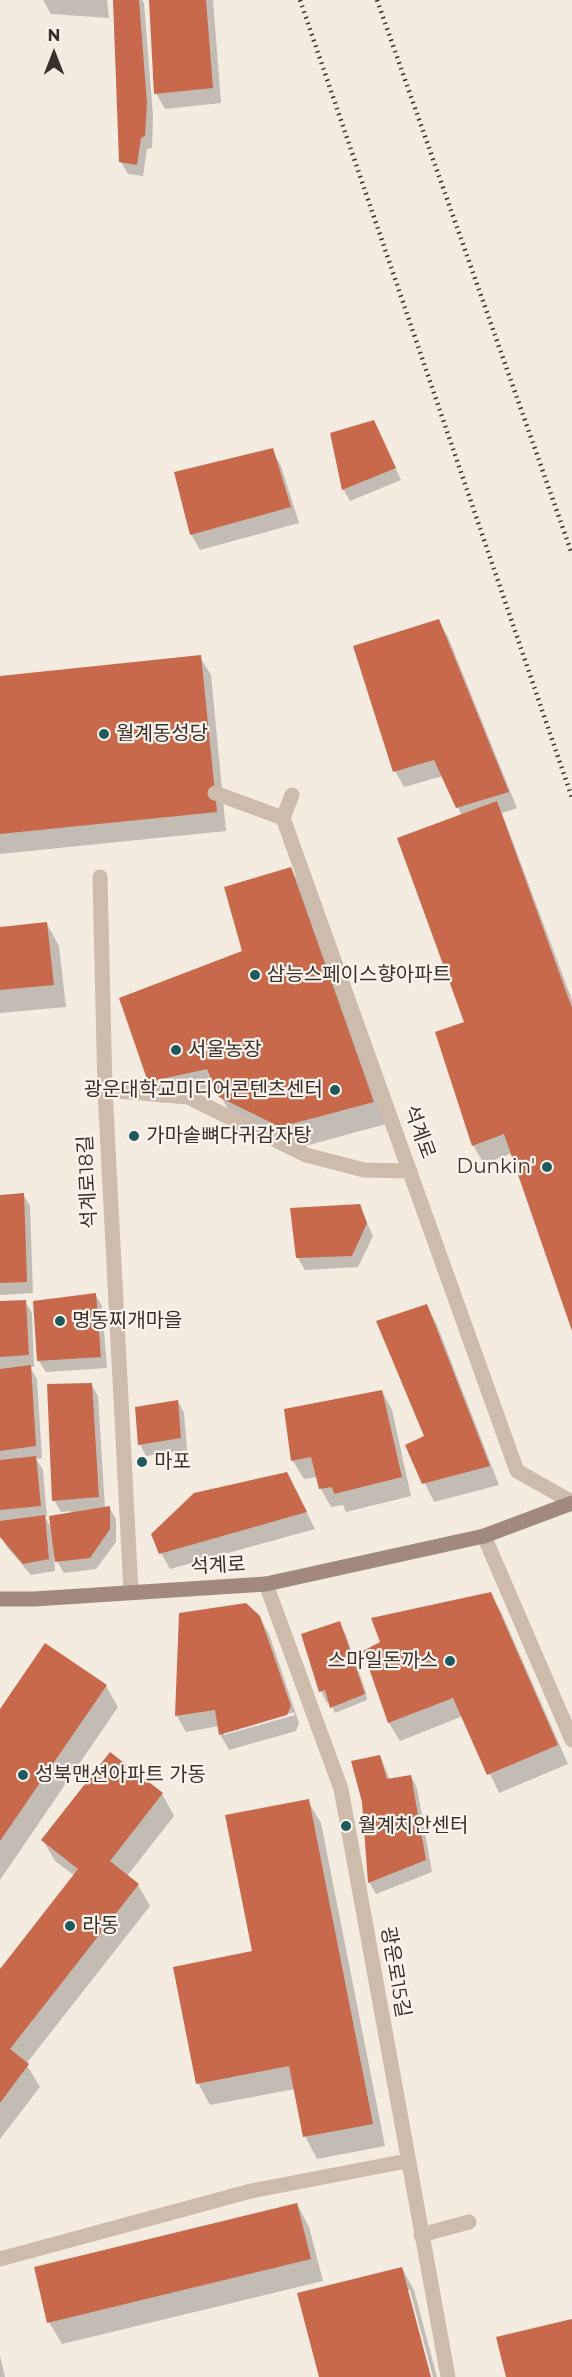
<!DOCTYPE html>
<html>
<head>
<meta charset="utf-8">
<style>
  body { margin:0 }
  #map { position:relative; width:572px; height:2377px; overflow:hidden; background:#f4ebe1; font-family:Montserrat,sans-serif }
  canvas { display:block }
  .north { position:absolute; left:24px; top:24px; width:60px; height:60px; -webkit-text-stroke:4px #fbf5ee; paint-order:stroke; rotate:0deg; font-size:16px; font-weight:700; line-height:24px; text-align:center; color:#3b302b }
  .north::after { content:''; display:block; margin:auto; width:21px; height:27px; background:#3b302b; clip-path:polygon(50% 0,100% 100%,50% 72%,0 100%) }
</style>
</head>
<body>
<div id="map">
<canvas width="572" height="2377"></canvas>
<div class="north">N</div>
</div>
<script>
const ctx = document.querySelector('canvas').getContext('2d');
ctx.lineJoin = 'round';
function paint(path, color) { ctx.fillStyle = color; ctx.fill(path, 'evenodd'); }
const poly = rows => new Path2D(rows.map(r => 'M' + r).join(''));
function strokePath(path, color, width, dash) { ctx.strokeStyle = color; ctx.lineWidth = width; ctx.lineCap = dash ? 'butt' : 'round'; ctx.setLineDash(dash || []); ctx.stroke(path); }
function drawText(font, color, halo, rows, align = 'center') {
  ctx.font = font + ' Montserrat,"Noto Sans KR",sans-serif'; ctx.lineWidth = 4.5; ctx.setLineDash([]); ctx.textBaseline = 'middle'; ctx.strokeStyle = halo; ctx.fillStyle = color; for (const [text, x, y, turn = 0] of rows) {
    ctx.save(); ctx.translate(x, y); ctx.rotate((+turn || 0) * Math.PI / 180); ctx.textAlign = isNaN(turn) ? turn : align; if (halo) ctx.strokeText(text, 0, 0); ctx.fillText(text, 0, 0); ctx.restore();
  }
}
const shadow = poly([
  [43,0,107,0,109,18,51,14],
  [115,0,142,0,144,3,153,116,152,148,147,149,143,176,128,174,121,162],
  [150,0,213,0,221,103,165,109,156,93],
  [374,422,401,480,350,501,343,489],
  [272,450,281,466,299,523,200,550,191,534],
  [438,621,448,637,517,808,502,813,572,1000,572,1325,512,1153,484,1164,473,1145,465,1023,462,816,443,776,404,787,395,771],
  [200,657,211,675,226,831,0,854,0,677],
  [291,868,303,891,386,1124,294,1149,234,1119,218,1092,162,1103,149,1081,244,952],
  [47,924,59,946,66,1007,0,1013,0,929],
  [23,1194,30,1206,33,1293,0,1295,0,1196],
  [359,1205,373,1236,358,1267,305,1270,298,1258],
  [95,1294,102,1306,107,1368,46,1372,39,1361],
  [25,1301,32,1313,34,1367,30,1367,37,1379,42,1458,36,1459,43,1470,47,1517,45,1517,53,1531,71,1514,70,1511,61,1512,54,1500,91,1384,98,1396,105,1508,109,1507,116,1519,116,1542,96,1569,64,1573,54,1556,55,1571,31,1575,7,1547,0,1535,0,1303],
  [427,1306,437,1325,499,1485,434,1502,407,1446,426,1437],
  [382,1391,392,1410,411,1496,346,1512,343,1505,331,1507,321,1489,318,1477,304,1479,293,1461,286,1410],
  [178,1401,184,1413,187,1450,146,1456,140,1444],
  [287,1473,315,1529,170,1569,161,1553],
  [490,1594,501,1612,568,1764,499,1793,463,1716,400,1741,389,1723,364,1652],
  [180,1615,259,1617,269,1634,299,1723,296,1731,229,1750,220,1734,219,1726,186,1732,177,1716],
  [294,1712,295,1715,224,1735,224,1732],
  [339,1623,346,1635,366,1692,367,1700,335,1713,330,1702,327,1703,321,1691],
  [106,1686,118,1707,0,1880,0,1711],
  [380,1756,390,1780,411,1776,417,1788,432,1872,376,1894,369,1882,363,1801],
  [162,1794,174,1816,127,1876,138,1885,150,1906,26,2064,40,2087,0,2139,0,1971,75,1876,55,1861,43,1840],
  [308,1801,321,1823,385,2146,317,2159,305,2136,295,2089,210,2105,198,2083,253,1952],
  [297,2204,309,2227,323,2281,62,2344,49,2322],
  [402,2268,414,2290,437,2377,433,2377,410,2290,407,2290,429,2377,321,2377],
  [0,2356,5,2377,0,2377]
]);
const building = poly([
  [113,0,139,0,147,103,145,136,141,138,137,165,119,162],
  [149,0,206,0,213,88,154,94],
  [374,420,396,468,342,490,330,433],
  [273,448,291,507,190,535,174,472],
  [439,619,509,792,456,808,434,760,393,772,353,646],
  [201,655,217,812,0,834,0,676],
  [497,801,572,1008,572,1331,504,1134,472,1146,435,1032,464,1022,397,838],
  [291,867,374,1102,280,1127,219,1097,207,1069,148,1082,119,998,242,951,224,887],
  [47,922,54,985,0,990,0,927],
  [24,1193,27,1282,0,1283,0,1195],
  [360,1204,367,1223,352,1256,296,1258,290,1208],
  [96,1293,101,1357,37,1361,33,1301],
  [26,1300,29,1355,0,1357,0,1301],
  [427,1304,490,1466,422,1484,405,1445,424,1436,376,1321],
  [31,1365,36,1446,0,1451,0,1369],
  [92,1383,99,1497,52,1501,47,1384],
  [382,1390,402,1477,334,1494,332,1487,319,1489,311,1457,291,1461,284,1409],
  [178,1400,181,1438,138,1445,135,1407],
  [36,1456,41,1506,0,1510,0,1460],
  [287,1472,307,1512,159,1554,151,1534,194,1493],
  [110,1506,110,1529,90,1558,55,1562,49,1516],
  [45,1515,49,1559,23,1564,0,1537,0,1521],
  [491,1592,558,1745,487,1775,453,1698,388,1723,363,1651,380,1642,371,1618],
  [246,1603,260,1616,291,1706,287,1715,219,1735,215,1710,175,1716,179,1613],
  [340,1621,365,1694,330,1708,325,1690,319,1692,301,1634],
  [45,1643,107,1685,0,1841,0,1709],
  [110,1752,163,1793,110,1861,139,1884,10,2049,29,2064,0,2103,0,1969,78,1869,41,1840],
  [380,1755,387,1779,411,1775,426,1860,368,1883,362,1802,351,1761],
  [309,1799,373,2124,303,2137,289,2066,196,2084,173,1967,252,1951,225,1815],
  [297,2203,311,2259,47,2323,34,2267],
  [402,2267,431,2377,319,2377,297,2293],
  [572,2319,572,2377,506,2377,496,2337]
]);
const lane = poly([
  [421,2235,469,2222]
]);
const street = poly([
  [215,793,283,818,517,1471,572,1502],
  [283,818,292,795],
  [100,877,105,1090,131,1592],
  [105,1090,188,1097,306,1155,364,1170,410,1171],
  [484,1536,572,1740],
  [266,1584,341,1789,448,2377],
  [0,2259,251,2191,407,2161]
]);
const secondary = poly([
  [0,1599,34,1599,266,1584,484,1536,572,1503]
]);
const rail = poly([
  [300,0,572,798],
  [377,0,572,554]
]);
const markers = [
  [104,734,6,"#1f5a5e"],
  [255,975,6,"#1f5a5e"],
  [176,1050,6,"#1f5a5e"],
  [335,1090,6,"#1f5a5e"],
  [134,1136,6,"#1f5a5e"],
  [547,1167,6,"#1f5a5e"],
  [60,1321,6,"#1f5a5e"],
  [142,1462,6,"#1f5a5e"],
  [450,1661,6,"#1f5a5e"],
  [23,1775,6,"#1f5a5e"],
  [346,1826,6,"#1f5a5e"],
  [70,1926,6,"#1f5a5e"]
];
const poiNames = [
  ["월계동성당",116,734],
  ["삼능스페이스향아파트",267,975],
  ["서울농장",188,1050],
  ["광운대학교미디어콘텐츠센터",323,1090,"right"],
  ["가마솥뼈다귀감자탕",146,1136],
  ["Dunkin'",535,1167,"right"],
  ["명동찌개마을",72,1321],
  ["마포",154,1462],
  ["스마일돈까스",438,1661,"right"],
  ["성북맨션아파트 가동",35,1775],
  ["월계치안센터",358,1826],
  ["라동",82,1926]
];
const streetNames = [
  ["석계로",419,1132,70],
  ["석계로18길",88,1182,-93],
  ["석계로",218,1566,-3],
  ["광운로15길",395,1972,80]
];
paint(shadow, '#0003');
paint(building, '#c8694b');
strokePath(lane, '#cdbbac', 15);
strokePath(street, '#cdbbac', 15);
strokePath(secondary, '#a18a7d', 15);
strokePath(rail, '#3b302b', 4.5, [1.5, 4.5]);
for (const [x, y, r, color] of markers) { const dot = new Path2D(); dot.arc(x, y, r, 0, 2 * Math.PI); ctx.fillStyle = color; ctx.fill(dot); strokePath(dot, '#fbf5ee', 2); }
drawText('20px', '#3b302b', '#fbf5ee', poiNames, 'left');
drawText('20px', '#3b302b', '#fbf5ee', streetNames);
</script>
</body>
</html>
